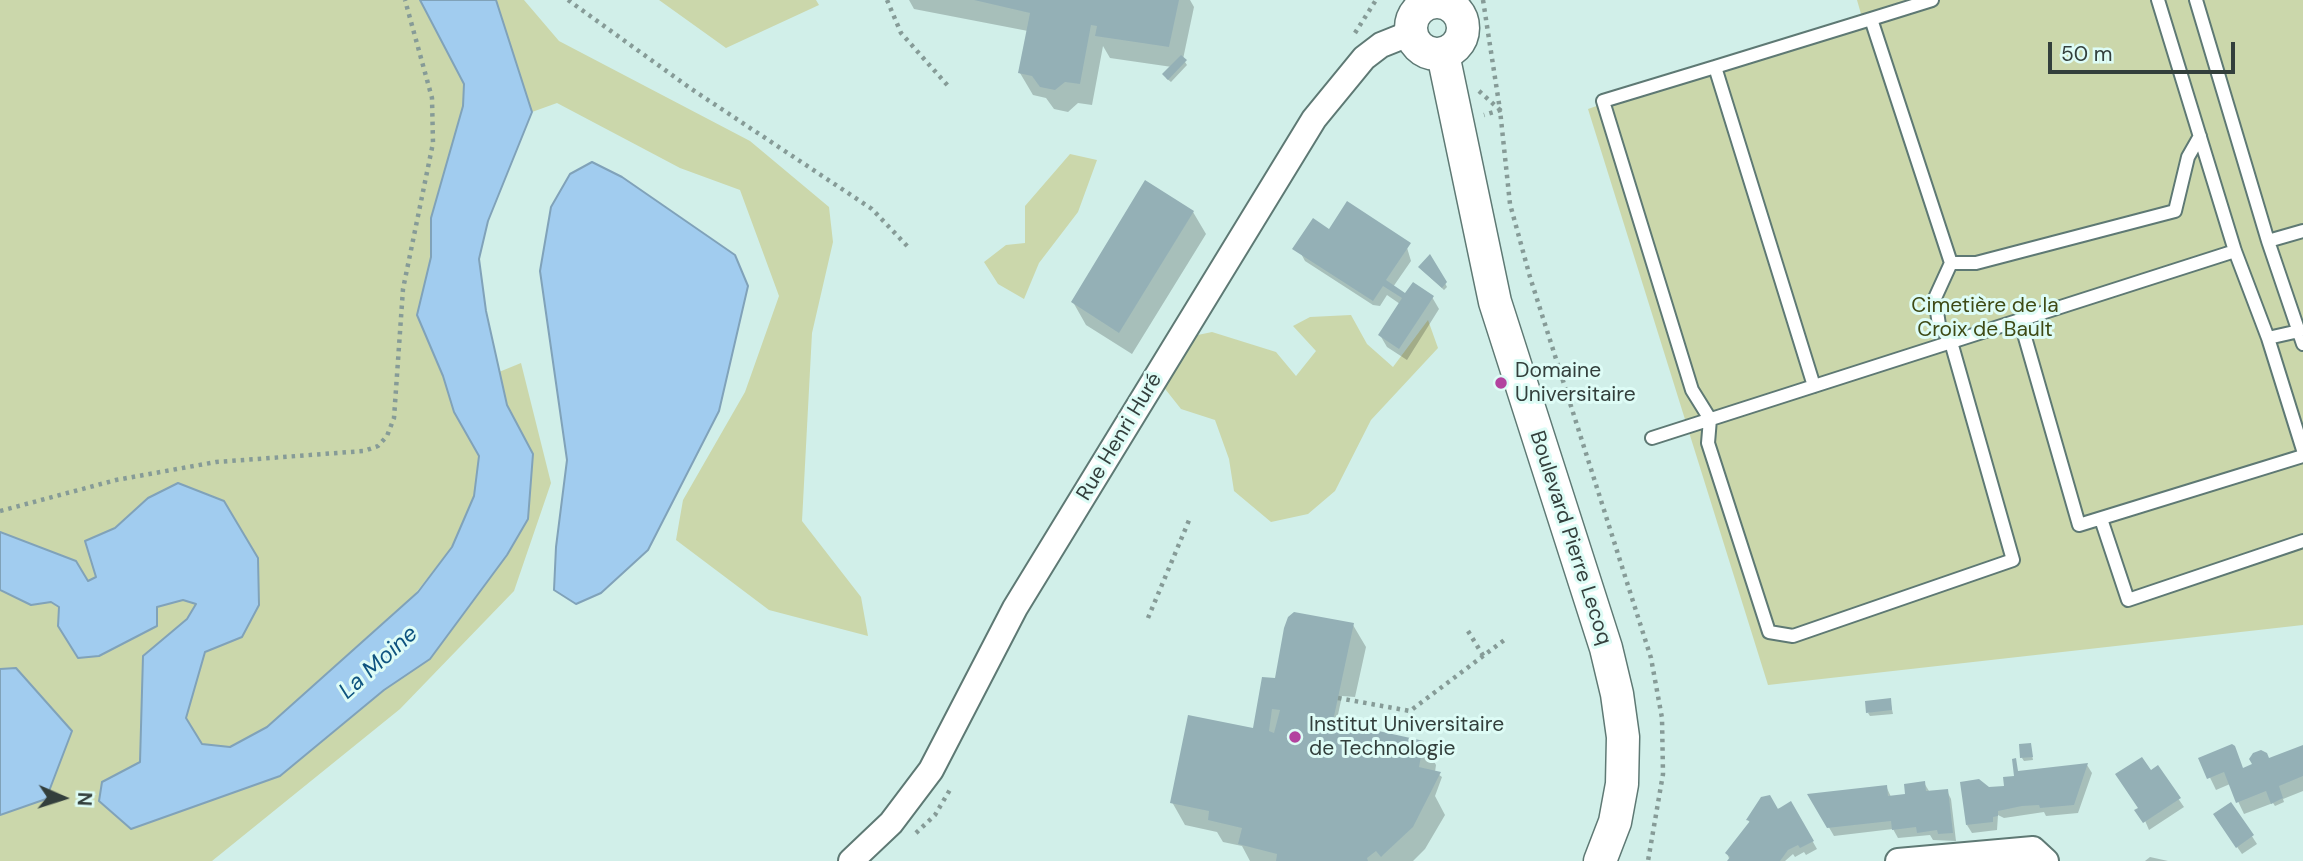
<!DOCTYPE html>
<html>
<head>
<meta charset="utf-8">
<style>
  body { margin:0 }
  #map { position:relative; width:2303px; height:861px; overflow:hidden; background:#d1efe9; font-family:"DM Sans",sans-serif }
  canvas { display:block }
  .north { position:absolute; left:28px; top:763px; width:70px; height:70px; -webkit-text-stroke:5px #defcf6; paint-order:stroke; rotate:93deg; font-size:19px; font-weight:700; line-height:28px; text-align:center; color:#333f3c }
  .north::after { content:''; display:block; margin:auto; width:24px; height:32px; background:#333f3c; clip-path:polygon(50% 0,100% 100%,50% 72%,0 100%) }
  .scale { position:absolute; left:2048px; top:42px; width:187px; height:32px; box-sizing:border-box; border:4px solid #333f3c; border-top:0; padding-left:9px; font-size:21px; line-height:24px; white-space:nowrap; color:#333f3c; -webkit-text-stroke:5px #defcf6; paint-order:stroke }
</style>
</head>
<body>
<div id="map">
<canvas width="2303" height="861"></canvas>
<div class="north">N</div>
<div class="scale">50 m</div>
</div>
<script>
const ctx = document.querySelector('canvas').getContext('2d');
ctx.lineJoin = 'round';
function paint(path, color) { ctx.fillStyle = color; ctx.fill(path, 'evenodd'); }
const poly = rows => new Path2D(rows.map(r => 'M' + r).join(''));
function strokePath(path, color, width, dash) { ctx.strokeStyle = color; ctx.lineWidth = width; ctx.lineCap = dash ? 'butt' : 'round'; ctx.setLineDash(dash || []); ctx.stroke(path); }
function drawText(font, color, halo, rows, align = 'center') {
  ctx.font = font + ' "DM Sans",sans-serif'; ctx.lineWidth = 6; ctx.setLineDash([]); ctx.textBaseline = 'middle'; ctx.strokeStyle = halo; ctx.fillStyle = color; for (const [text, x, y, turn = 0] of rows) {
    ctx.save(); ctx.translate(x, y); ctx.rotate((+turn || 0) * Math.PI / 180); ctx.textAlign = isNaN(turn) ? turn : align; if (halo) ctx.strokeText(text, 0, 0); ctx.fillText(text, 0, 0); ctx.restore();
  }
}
const green = poly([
  [0,0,420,0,464,83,463,106,431,218,431,257,417,315,443,376,454,412,479,456,474,496,452,547,411,599,267,727,230,747,202,744,186,718,205,652,242,637,148,498,115,528,85,541,96,578,88,581,0,532],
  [496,0,524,0,559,41,750,141,829,207,833,242,812,333,802,521,861,597,868,636,769,610,676,540,683,500,745,392,779,296,740,190,680,168,557,103,532,112],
  [659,0,816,0,819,5,726,48],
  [1857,0,2303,0,2303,625,1768,685,1588,109,1861,14],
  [1070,154,1097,160,1078,212,1039,263,1024,299,998,284,984,262,1006,245,1025,243,1025,206],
  [1351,315,1367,344,1393,367,1428,320,1438,348,1371,420,1335,491,1308,514,1271,522,1234,491,1229,459,1215,420,1181,409,1162,385,1193,336,1212,332,1276,352,1296,376,1316,351,1293,326,1310,317],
  [521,363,551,483,514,591,400,709,212,861,0,861,0,815,46,799,16,668,0,669,0,590,31,605,52,602,59,608,157,607,183,600,196,604,187,619,143,656,140,762,280,776,384,690,430,659,507,555,528,519,533,454,507,405,499,372]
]);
const water = poly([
  [420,0,496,0,532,112,488,221,479,259,486,311,507,405,533,454,528,519,507,555,430,659,384,690,280,776,131,829,99,801,102,782,140,762,143,656,187,619,196,604,183,600,157,607,157,626,99,656,78,658,58,626,59,607,51,602,31,605,0,590,0,532,76,561,88,581,96,577,85,541,115,528,148,498,178,483,224,501,258,558,259,605,242,637,205,652,186,718,202,744,230,747,267,727,418,592,452,547,474,496,479,456,454,412,443,376,417,315,431,257,431,218,463,106,464,84,420,0],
  [592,162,622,177,735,255,748,286,719,411,648,550,601,593,576,604,554,590,556,547,567,460,540,271,551,207,570,174,592,162],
  [16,668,72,731,46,799,0,815,0,669,16,668]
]);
const shadow = poly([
  [909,0,1190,0,1194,7,1183,59,1187,65,1171,82,1166,78,1172,67,1110,58,1103,46,1092,105,1078,103,1068,112,1054,109,1046,98,1033,95,1020,73,1028,31,914,9],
  [1193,212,1206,234,1132,354,1086,325,1073,302],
  [1330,235,1405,241,1411,261,1393,287,1405,296,1432,297,1439,309,1407,360,1387,347,1380,335,1400,304,1387,295,1380,306,1373,305,1305,261,1298,248],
  [1420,268,1445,283,1447,287,1444,290],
  [1353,625,1366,647,1355,697,1342,696,1336,724,1423,743,1436,765,1435,772,1442,777,1435,796,1445,815,1425,849,1413,861,1250,861,1242,846,1223,842,1217,832,1185,825,1172,802,1256,731,1279,682],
  [1890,700,1893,714,1870,716,1868,713],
  [2030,744,2033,760,2024,761,2022,758],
  [2303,747,2303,791,2283,799,2284,802,2275,806,2273,803,2244,814,2230,784,2216,790,2201,759,2243,770],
  [2015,760,2018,773,2087,765,2092,773,2078,813,2046,816,2044,812,2004,818,1998,815,1997,830,1972,833,1967,825,1989,789,2006,787,2017,777],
  [2157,768,2184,807,2149,830,2140,809,2150,772],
  [1924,783,1929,791,1947,791,1951,799,1956,841,1933,840,1930,835,1898,838,1893,829,1834,836,1810,795,1886,786,1891,797,1907,796],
  [1791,804,1817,849,1806,855,1804,852,1795,857,1793,854,1785,861,1730,861,1727,853,1734,842,1737,844,1750,823,1748,820],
  [2231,804,2257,844,2242,854,2220,822],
  [2150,857,2168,861,2145,861]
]);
const building = poly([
  [974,0,1179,0,1169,47,1095,36,1097,26,1091,25,1080,84,1065,82,1055,90,1040,87,1032,76,1018,73,1030,13],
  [1181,55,1187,60,1168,80,1162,74],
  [1145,180,1194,211,1119,333,1071,302],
  [1347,201,1411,243,1386,280,1405,293,1413,282,1434,296,1399,349,1378,335,1402,298,1383,286,1373,301,1292,249,1313,218,1329,229],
  [1430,254,1447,282,1442,288,1418,267],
  [1294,612,1354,623,1333,721,1424,741,1419,767,1441,772,1413,827,1384,854,1381,857,1376,851,1367,858,1368,861,1276,861,1277,854,1238,844,1242,828,1208,820,1209,811,1170,803,1188,715,1253,728,1262,677,1275,678,1284,628,1288,617],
  [1272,709,1280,710,1274,733,1269,731],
  [1891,698,1892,710,1866,713,1865,701],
  [2031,743,2033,757,2020,758,2019,744],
  [2232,744,2235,746,2243,768,2252,764,2249,759,2253,753,2261,750,2267,753,2269,758,2303,745,2303,776,2279,786,2283,798,2271,804,2266,791,2236,803,2224,772,2207,779,2198,758],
  [2142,757,2151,770,2158,765,2181,798,2143,823,2134,810,2138,808,2115,774],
  [2016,758,2018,771,2088,763,2074,805,2040,808,2039,805,2022,806,1998,811,1998,816,1993,817,1993,822,1966,825,1960,782,1979,779,1989,787,2004,786,2003,777,2014,776,2012,759],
  [1925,781,1926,791,1948,789,1953,833,1938,834,1937,830,1917,833,1916,827,1892,830,1891,821,1827,828,1807,794,1887,785,1888,796,1905,794,1904,784],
  [1770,795,1778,809,1791,801,1814,841,1800,848,1798,845,1788,850,1780,861,1727,861,1730,857,1725,853,1750,821,1746,820,1761,797],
  [2231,802,2254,835,2236,848,2213,814]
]);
const path = poly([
  [568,0,690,88,872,209,910,249],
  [887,0,901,33,949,87],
  [1483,0,1500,110,1484,115],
  [1355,33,1376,0],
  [1479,91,1500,110,1510,204,1530,277,1651,658,1662,718,1663,774,1648,861],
  [0,511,116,480,216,462,364,451,378,446,387,436,394,418,403,289,433,143,432,98,405,0],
  [1148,618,1190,518],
  [1468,631,1484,657],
  [1338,698,1410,711,1507,638],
  [916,833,935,815,951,788]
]);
const service = poly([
  [2158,0,2235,251,2268,338,2303,450],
  [2196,0,2268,241,2303,231],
  [1871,19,1951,263,1935,298,1939,325,1951,342,2013,560,1793,636,1769,632,1708,443,1710,419,1692,390,1603,101,1715,67,1871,19,1932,0],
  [1715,67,1814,386],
  [2268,241,2303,344],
  [1951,263,1976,263,2175,211,2188,157,2200,136],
  [2020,320,2079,525,2303,456],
  [2268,338,2299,331],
  [1652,438,2235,251],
  [2101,519,2128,600,2303,541]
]);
const minor = poly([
  [851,861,891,823,931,770,1015,608,1314,119,1364,58,1381,45,1411,33],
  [1898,861,2033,849,2046,861]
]);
const tertiary = poly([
  '1411 28a26 26 0 1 1 52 0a26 26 0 1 1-52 0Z',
  [1443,54,1495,302,1606,648,1617,694,1623,737,1622,784,1615,822,1600,861]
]);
const markers = [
  [1501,383,7,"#b3439f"],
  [1295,737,7,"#b3439f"]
];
const parkNames = [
  ["Cimetière de la",1985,306],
  ["Croix de Bault",1985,330]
];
const poiNames = [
  ["Domaine",1515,371],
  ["Universitaire",1515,395],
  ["Institut Universitaire",1309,725],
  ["de Technologie",1309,749]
];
const streetNames = [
  ["Rue Henri Huré",1120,437,-59],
  ["Boulevard Pierre Lecoq",1570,538,72]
];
const waterNames = [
  ["La Moine",379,663,-42]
];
paint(green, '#cbd7ab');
paint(water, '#a1ccef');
strokePath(water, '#80a2b9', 2);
paint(shadow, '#0003');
paint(building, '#94b0b6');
strokePath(service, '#5e7974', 16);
strokePath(minor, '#5e7974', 28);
strokePath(tertiary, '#5e7974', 35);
strokePath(path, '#869b97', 4.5, [3.5, 5]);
strokePath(service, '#fff', 12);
strokePath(minor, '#fff', 24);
strokePath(tertiary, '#fff', 32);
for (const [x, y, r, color] of markers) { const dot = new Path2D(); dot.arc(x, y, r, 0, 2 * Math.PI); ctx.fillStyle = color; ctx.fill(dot); strokePath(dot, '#defcf6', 2.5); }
drawText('21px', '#3e4a15', '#defcf6', parkNames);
drawText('21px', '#333f3c', '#defcf6', poiNames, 'left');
drawText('21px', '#333f3c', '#defcf6', streetNames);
drawText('italic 23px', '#0e537f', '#defcf6', waterNames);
</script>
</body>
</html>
